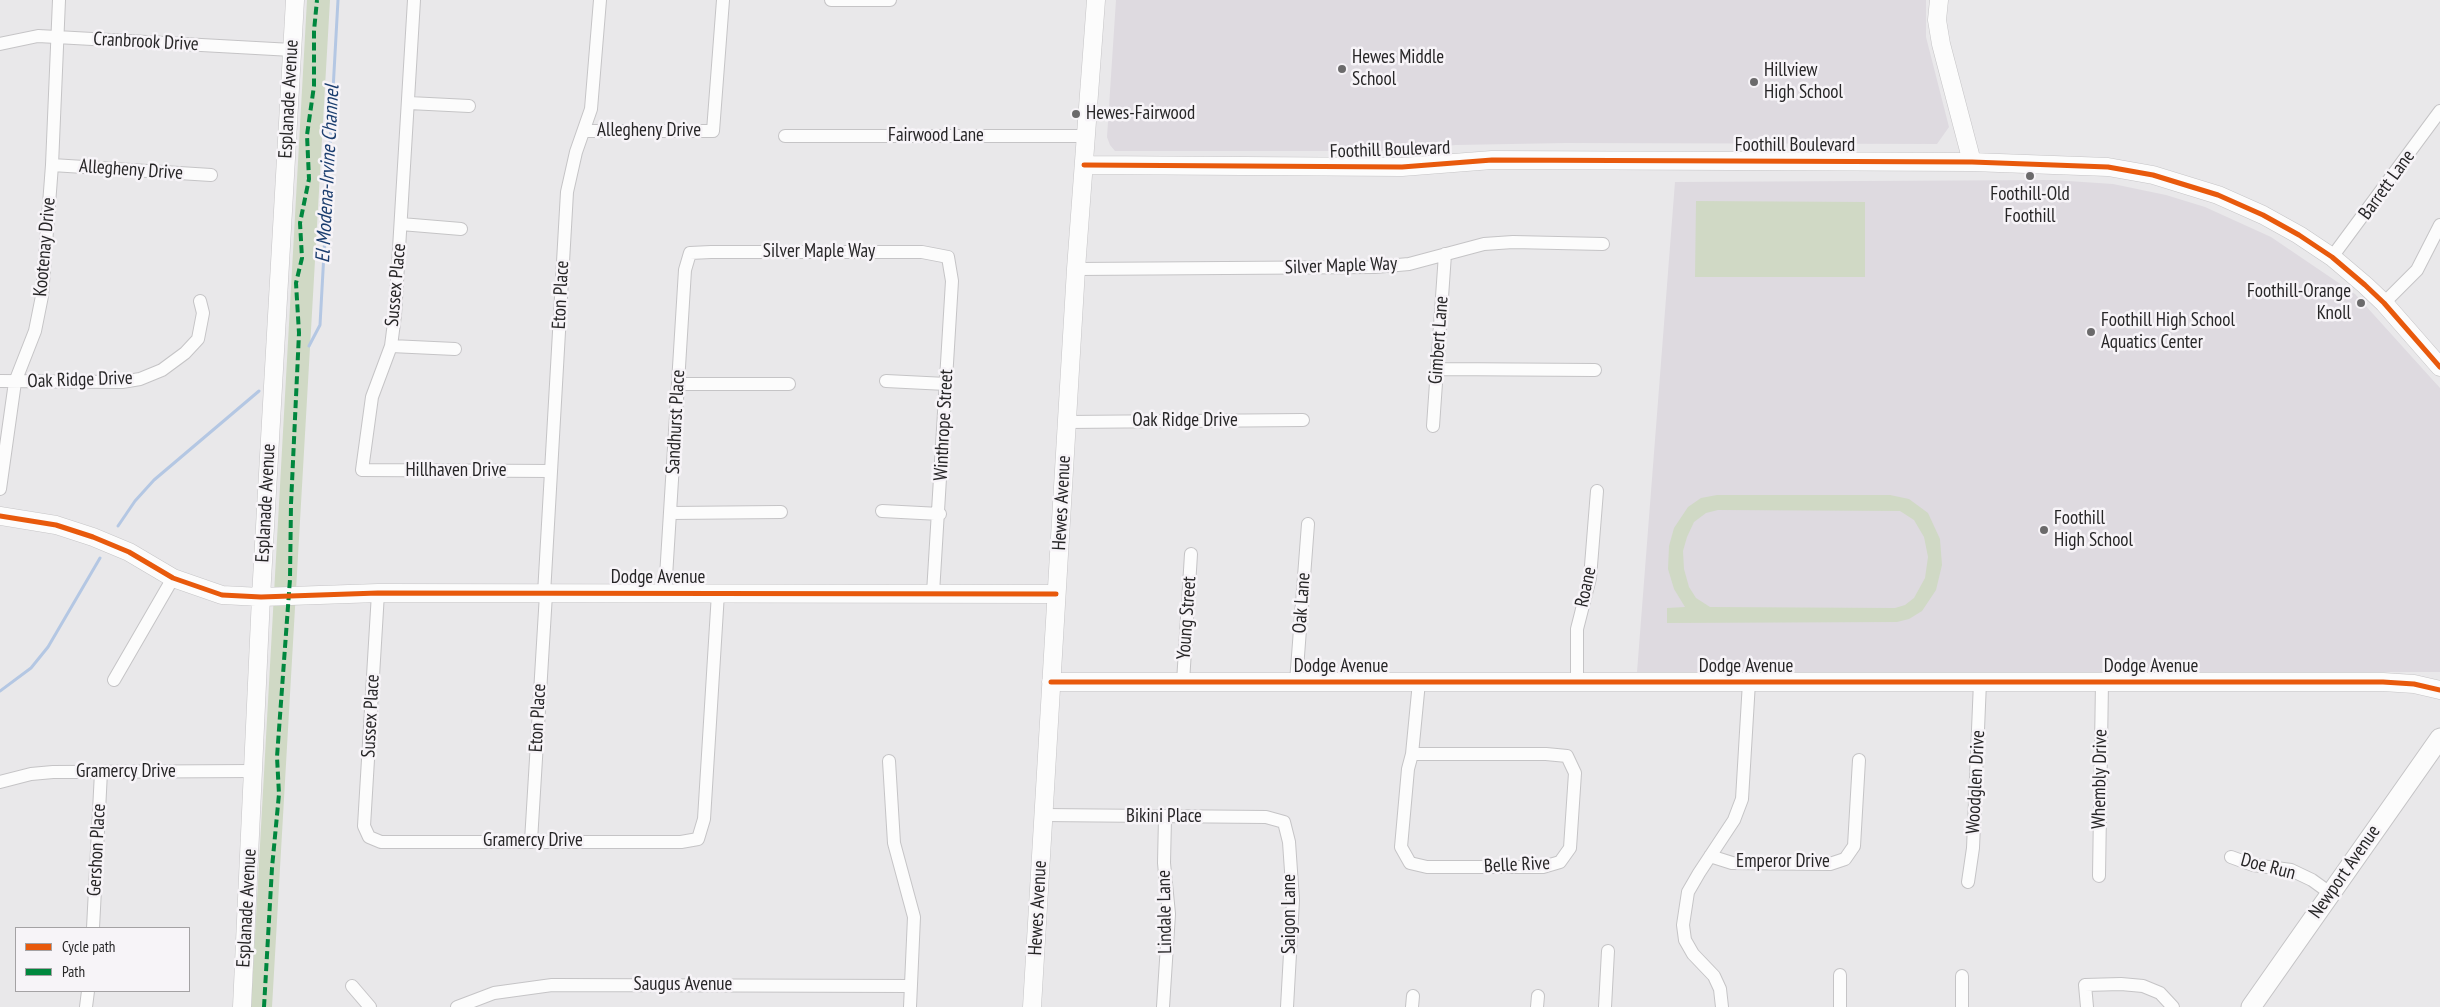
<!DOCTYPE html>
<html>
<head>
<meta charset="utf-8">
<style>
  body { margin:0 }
  #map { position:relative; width:2440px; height:1007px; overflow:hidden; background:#e9e8ea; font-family:"PT Sans Narrow",sans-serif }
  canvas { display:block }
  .legend { position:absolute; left:15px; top:927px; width:175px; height:65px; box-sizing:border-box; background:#f7f4f8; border:1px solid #a4a2a4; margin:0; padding:6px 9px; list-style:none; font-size:15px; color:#272627 }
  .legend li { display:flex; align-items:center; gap:10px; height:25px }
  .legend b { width:25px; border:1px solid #a4a2a4 }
</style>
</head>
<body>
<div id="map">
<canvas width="2440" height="1007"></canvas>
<ul class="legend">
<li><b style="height:6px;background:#e8590c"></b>Cycle path</li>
<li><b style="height:6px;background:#00873e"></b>Path</li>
</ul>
</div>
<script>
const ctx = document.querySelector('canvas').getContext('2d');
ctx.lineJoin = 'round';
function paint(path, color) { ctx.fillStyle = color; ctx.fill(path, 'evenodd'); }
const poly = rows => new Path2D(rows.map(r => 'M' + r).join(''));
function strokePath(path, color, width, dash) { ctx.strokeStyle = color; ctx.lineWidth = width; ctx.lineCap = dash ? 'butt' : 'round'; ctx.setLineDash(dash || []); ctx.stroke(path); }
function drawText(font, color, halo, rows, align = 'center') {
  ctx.font = font + ' "PT Sans Narrow",sans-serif'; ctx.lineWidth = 5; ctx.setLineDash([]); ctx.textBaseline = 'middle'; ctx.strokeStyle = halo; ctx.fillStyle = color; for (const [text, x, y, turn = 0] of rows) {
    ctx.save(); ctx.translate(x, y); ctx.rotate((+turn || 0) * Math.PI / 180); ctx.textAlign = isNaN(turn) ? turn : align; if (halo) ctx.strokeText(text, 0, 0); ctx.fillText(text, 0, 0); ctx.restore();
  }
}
const built = poly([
  [1116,0,1926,0,1926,37,1949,127,1937,144,1566,143,1456,145,1394,151,1115,151,1110,145,1107,137],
  [2053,180,2113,184,2166,195,2205,207,2271,237,2355,294,2440,388,2440,672,1637,672,1675,182]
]);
const green = poly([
  [307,0,330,0,272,1007,251,1007],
  [1696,201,1865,202,1865,277,1695,277],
  [1717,495,1890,495,1909,499,1928,513,1940,539,1942,565,1936,590,1922,611,1909,619,1897,622,1667,623,1667,608,1685,607,1674,589,1668,569,1669,546,1674,528,1688,507,1701,498],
  [1718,510,1900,511,1914,520,1924,537,1928,557,1925,578,1914,598,1905,605,1895,608,1710,607,1696,598,1689,587,1684,569,1683,551,1687,537,1694,522,1706,513]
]);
const stream = poly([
  [309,346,320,325,338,0],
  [118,526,135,501,154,480,259,391],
  [0,691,31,668,48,647,100,558]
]);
const street = poly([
  [414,0,395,315,391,346,372,397,362,470,551,471],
  [831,0,890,0],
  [0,44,38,36,292,50],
  [409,103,469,106],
  [584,131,713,131,723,0],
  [785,136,1086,136],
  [52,165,211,175],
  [401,224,461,229],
  [2332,257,2440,111],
  [1076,269,1375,267,1409,264,1484,244,1513,242,1603,244],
  [2384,303,2417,270,2440,225],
  [391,346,455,349],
  [1437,369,1595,370],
  [0,381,122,382,140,379,162,370,185,353,198,339,203,313,200,301],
  [886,381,946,384],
  [678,384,789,384],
  [1066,422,1303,420],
  [1433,426,1445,254],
  [0,489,15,382,35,331,42,296,52,165,59,0],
  [882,511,940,514],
  [670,513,781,512],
  [378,593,364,826,369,837,381,842,681,842,698,839,704,819,718,593],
  [665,593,685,270,690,253,711,252,922,252,948,257,952,281,933,593],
  [544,594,567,192,576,152,591,109,600,0],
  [114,680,173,578],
  [1183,682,1191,554],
  [1296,682,1308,524],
  [1577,683,1577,629,1590,578,1597,491],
  [1412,754,1546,754,1567,756,1575,773,1570,848,1560,862,1543,867,1427,867,1410,863,1401,847,1408,769,1412,754],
  [1412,754,1419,682],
  [889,761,894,843,914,917,910,1007],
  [0,782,31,774,53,772,254,771],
  [1043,815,1266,817,1284,822,1289,842,1293,900,1287,1007],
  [531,841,546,594],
  [1710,856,1732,863,1830,864,1845,859,1854,846,1859,760],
  [2231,857,2253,865,2291,870,2312,880,2330,893],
  [2099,876,2102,682],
  [1968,882,1973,848,1980,682],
  [93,928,101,772],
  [352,986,370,1007],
  [86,1007,88,991],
  [457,1007,494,993,552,985,911,986],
  [1163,1007,1169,914,1164,863,1165,817],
  [1412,1007,1413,996],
  [1537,1007,1538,996],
  [1605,1007,1608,951],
  [1722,1007,1720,989,1714,976,1693,954,1685,940,1683,925,1688,892,1699,873,1734,820,1742,799,1749,682],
  [1840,1007,1840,975],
  [1962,1007,1962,976],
  [2087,1007,2085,985,2121,984,2143,986,2160,993,2173,1007]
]);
const secondary = poly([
  [1939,0,1937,20,1941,44,1972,162],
  [1084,165,1402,167,1492,160,1972,162,2108,167,2153,175,2218,195,2263,215,2299,235,2332,257,2365,285,2384,303,2440,367],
  [0,516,56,525,93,537,129,552,173,578,222,595,261,597,378,593,1056,594],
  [1051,682,2383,682,2414,684,2440,690],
  [242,1007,261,597,295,0],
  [1032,1007,1076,269,1096,0]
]);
const primary = poly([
  [2251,1007,2440,738]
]);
const quiet = poly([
  [264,1007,272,868,279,794,277,757,290,579,291,504,299,333,296,283,302,258,300,223,309,179,307,135,314,86,314,31,317,0]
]);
const cycleway = poly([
  [1084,165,1402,167,1492,160,1972,162,2108,167,2153,175,2218,195,2263,215,2299,235,2332,257,2365,285,2384,303,2440,367],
  [0,516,56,525,93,537,129,552,173,578,222,595,261,597,378,593,1056,594],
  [1051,682,2383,682,2414,684,2440,690]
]);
const markers = [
  [1342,69,5,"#6b6a6b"],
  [1754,82,5,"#6b6a6b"],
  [1076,114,5,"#6b6a6b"],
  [2030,176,5,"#6b6a6b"],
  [2361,303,5,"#6b6a6b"],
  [2091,332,5,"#6b6a6b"],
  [2044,530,5,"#6b6a6b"]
];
const streetNames = [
  ["Cranbrook Drive",146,42,3],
  ["Esplanade Avenue",289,99,-87],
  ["Allegheny Drive",649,131],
  ["Fairwood Lane",936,136],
  ["Foothill Boulevard",1795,146],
  ["Foothill Boulevard",1390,150,-2],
  ["Allegheny Drive",131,170,4],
  ["Barrett Lane",2387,185,-54],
  ["Kootenay Drive",45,247,-85],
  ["Silver Maple Way",819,252],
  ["Silver Maple Way",1341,266,-2],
  ["Sussex Place",396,285,-85],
  ["Eton Place",561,295,-87],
  ["Gimbert Lane",1439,340,-86],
  ["Oak Ridge Drive",80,380,-2],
  ["Oak Ridge Drive",1185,421],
  ["Sandhurst Place",676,422,-87],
  ["Winthrope Street",944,425,-87],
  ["Hillhaven Drive",456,471],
  ["Esplanade Avenue",266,503,-87],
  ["Hewes Avenue",1062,503,-87],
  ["Dodge Avenue",658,578],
  ["Roane",1586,587,-78],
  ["Oak Lane",1302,603,-86],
  ["Young Street",1187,618,-86],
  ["Dodge Avenue",1341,667],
  ["Dodge Avenue",1746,667],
  ["Dodge Avenue",2151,667],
  ["Sussex Place",371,716,-87],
  ["Eton Place",538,718,-87],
  ["Gramercy Drive",126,772],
  ["Whembly Drive",2100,779,-89],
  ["Woodglen Drive",1976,782,-87],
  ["Bikini Place",1164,817],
  ["Gramercy Drive",533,841],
  ["Gershon Place",97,850,-87],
  ["Emperor Drive",1783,862],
  ["Belle Rive",1517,865,-3],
  ["Doe Run",2268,867,15],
  ["Newport Avenue",2345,872,-55],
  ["Esplanade Avenue",247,908,-87],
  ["Hewes Avenue",1038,908,-87],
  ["Lindale Lane",1165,912,-91],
  ["Saigon Lane",1290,914,-90],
  ["Saugus Avenue",683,985]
];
const poiNames = [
  ["Hewes Middle",1352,58],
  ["School",1352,80],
  ["Hillview",1764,71],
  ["High School",1764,93],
  ["Hewes-Fairwood",1086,114],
  ["Foothill-Old",2030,195,"center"],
  ["Foothill",2030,217,"center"],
  ["Foothill-Orange",2351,292,"right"],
  ["Knoll",2351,314,"right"],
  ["Foothill High School",2101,321],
  ["Aquatics Center",2101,343],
  ["Foothill",2054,519],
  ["High School",2054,541]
];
const waterNames = [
  ["El Modena-Irvine Channel",328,174,-87]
];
paint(built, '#dedae0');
paint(green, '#d0d9c5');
strokePath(stream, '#b4c7e3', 3);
strokePath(street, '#c5c4c6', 14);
strokePath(secondary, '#c5c4c6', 19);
strokePath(primary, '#c5c4c6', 21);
strokePath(street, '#fcfcfc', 12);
strokePath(secondary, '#fcfcfc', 18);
strokePath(primary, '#fcfcfc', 19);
strokePath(quiet, '#00873e', 4, [8, 4]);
strokePath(cycleway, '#e8590c', 5);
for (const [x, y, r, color] of markers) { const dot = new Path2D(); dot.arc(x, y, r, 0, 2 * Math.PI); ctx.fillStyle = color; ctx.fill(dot); strokePath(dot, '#f7f4f8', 2); }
drawText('19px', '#272627', '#f7f4f8', streetNames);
drawText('19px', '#272627', '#f7f4f8', poiNames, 'left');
drawText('italic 20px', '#1b3e6f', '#f7f4f8', waterNames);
</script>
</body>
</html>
